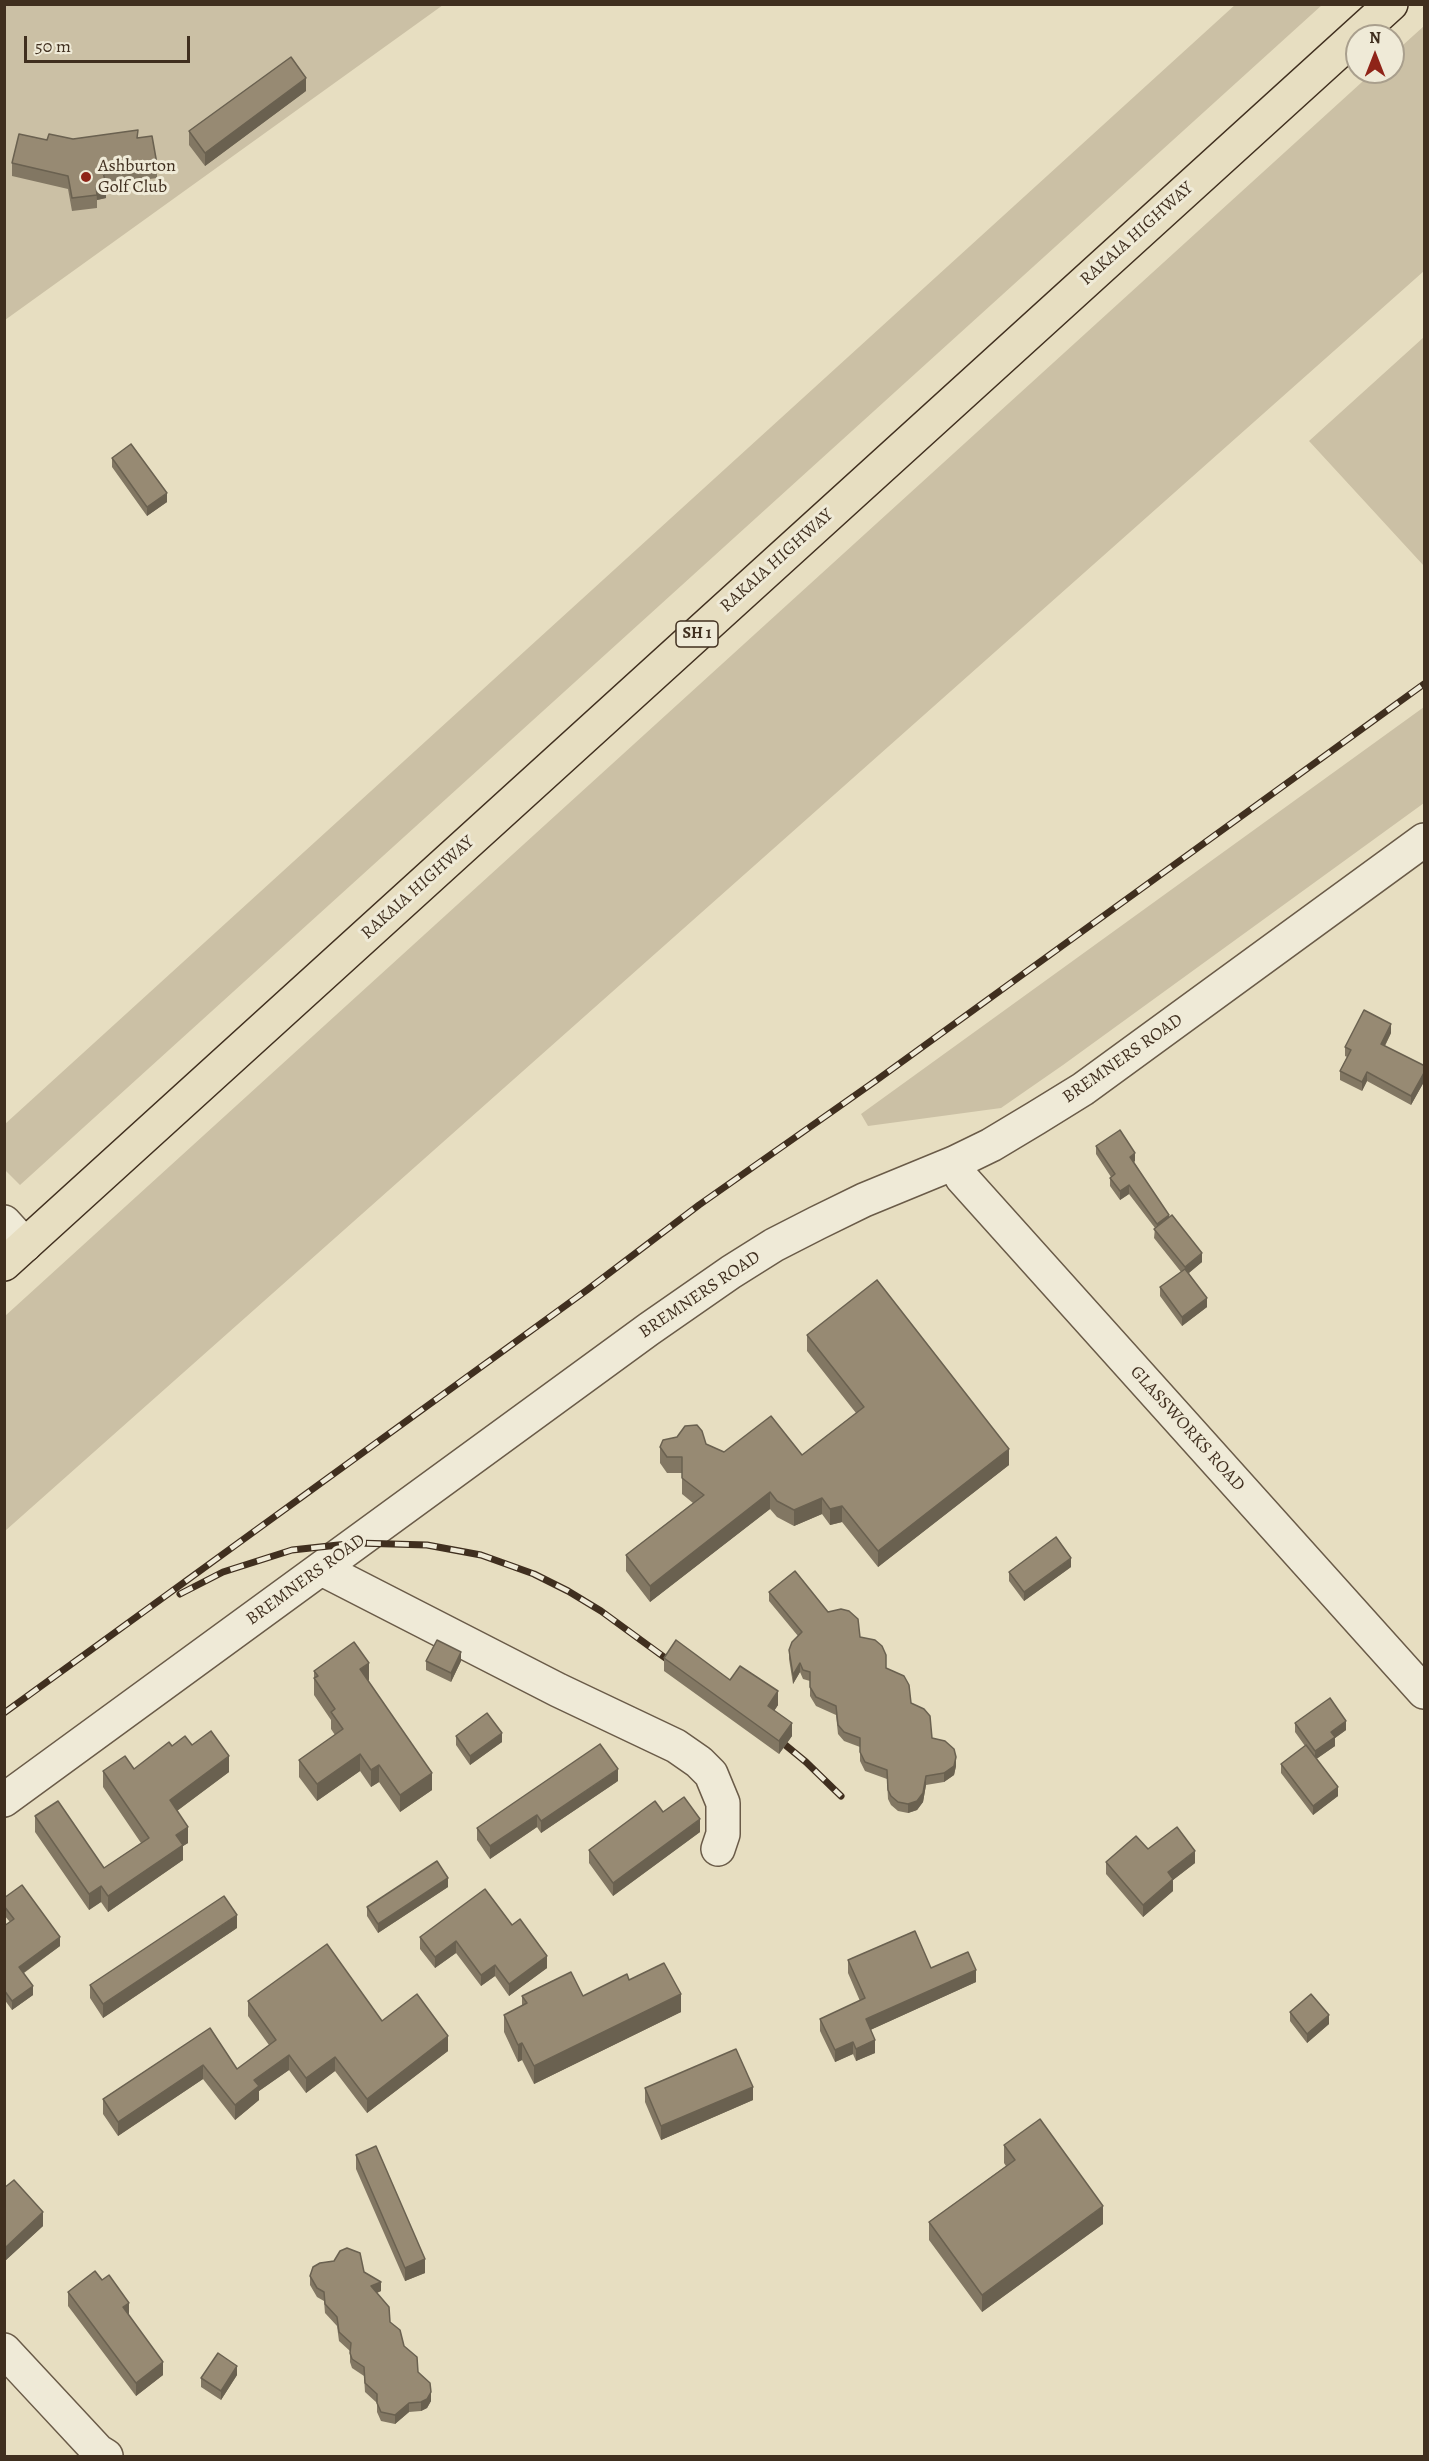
<!DOCTYPE html>
<html>
<head>
<meta charset="utf-8">
<style>
  body { margin:0 }
  #map { position:relative; width:1429px; height:2461px; overflow:hidden; background:#e7dec1; font-family:Alegreya,serif }
  canvas { display:block }
  .frame { position:absolute; inset:0; border:6px solid #402f1f; pointer-events:none }
  .north { position:absolute; left:1345px; top:24px; width:60px; height:60px; box-sizing:border-box; background:#efead7; border:2px solid #a99f8d; border-radius:50%; rotate:0deg; font-size:16px; font-weight:700; line-height:24px; text-align:center; color:#402f1f }
  .north::after { content:''; display:block; margin:auto; width:21px; height:27px; background:#8f2418; clip-path:polygon(50% 0,100% 100%,50% 72%,0 100%) }
  .scale { position:absolute; left:24px; top:36px; width:166px; height:27px; box-sizing:border-box; border:3px solid #402f1f; border-top:0; padding-left:8px; font-size:18px; line-height:21px; white-space:nowrap; color:#402f1f; -webkit-text-stroke:4px #efead7; paint-order:stroke }
</style>
</head>
<body>
<div id="map">
<canvas width="1429" height="2461"></canvas>
<div class="frame"></div>
<div class="north">N</div>
<div class="scale">50 m</div>
</div>
<script>
const ctx = document.querySelector('canvas').getContext('2d');
ctx.lineJoin = 'round';
function paint(path, color) { ctx.fillStyle = color; ctx.fill(path, 'evenodd'); }
const poly = rows => new Path2D(rows.map(r => 'M' + r).join(''));
function strokePath(path, color, width, dash) { ctx.strokeStyle = color; ctx.lineWidth = width; ctx.lineCap = dash ? 'butt' : 'round'; ctx.setLineDash(dash || []); ctx.stroke(path); }
function drawText(font, color, halo, rows, align = 'center') {
  ctx.font = font + ' Alegreya,serif'; ctx.lineWidth = 6; ctx.setLineDash([]); ctx.textBaseline = 'middle'; ctx.strokeStyle = halo; ctx.fillStyle = color; for (const [text, x, y, turn = 0] of rows) {
    ctx.save(); ctx.translate(x, y); ctx.rotate((+turn || 0) * Math.PI / 180); ctx.textAlign = isNaN(turn) ? turn : align; if (halo) ctx.strokeText(text, 0, 0); ctx.fillText(text, 0, 0); ctx.restore();
  }
}
const green = poly([
  [1236,4,1322,5,20,1185,5,1170,5,1124],
  [5,5,443,5,5,320],
  [1424,26,1424,271,5,1531,5,1316,1373,72,1393,72,1393,54],
  [1424,337,1424,566,1309,441],
  [1424,707,1424,803,1063,1065,1001,1108,868,1126,861,1114]
]);
const minor = poly([
  [954,1163,962,1178,1424,1692],
  [4,1222,25,1245],
  [322,1569,558,1690,676,1746,699,1762,711,1774,723,1803,723,1834,718,1849],
  [4,1800,649,1329,731,1272,774,1245,817,1223,864,1200,954,1163,991,1145,1036,1118,1083,1089,1424,840],
  [4,2350,98,2451,106,2456]
]);
const highway = poly([
  [4,1264,1391,4]
]);
const rail = poly([
  [180,1594,223,1572,292,1550,357,1543,427,1545,481,1555,534,1574,568,1591,601,1611,679,1668],
  [4,1713,587,1290,699,1205,874,1082,1424,684],
  [772,1734,806,1762,841,1796]
]);
const wall = poly([
  [306,91,205,166,189,145,189,131],
  [138,138,157,164,157,178,106,185,106,198,97,200,97,208,72,211,68,189,12,176,12,163,47,140,73,139],
  [112,458,167,502,147,516,112,467],
  [1391,1033,1385,1046,1425,1066,1425,1080,1411,1105,1367,1081,1362,1091,1340,1080,1340,1071,1347,1057,1345,1056,1345,1047],
  [1096,1146,1135,1161,1134,1162,1169,1218,1202,1262,1189,1273,1207,1307,1182,1326,1160,1296,1160,1287,1181,1272,1154,1238,1155,1228,1129,1194,1120,1200,1110,1186,1110,1178,1111,1177,1096,1154],
  [807,1335,1009,1465,878,1567,842,1522,830,1525,822,1514,794,1526,777,1517,770,1509,650,1602,626,1571,626,1555,693,1503,682,1494,682,1473,667,1473,660,1463,660,1447,706,1444,724,1452,802,1455,856,1413,807,1351],
  [1071,1567,1024,1601,1009,1581,1009,1572],
  [769,1592,828,1612,860,1637,886,1668,911,1703,932,1738,956,1766,954,1775,944,1782,926,1785,923,1802,917,1810,908,1813,898,1811,891,1805,888,1799,887,1779,865,1771,860,1761,860,1747,844,1741,838,1734,836,1715,816,1706,810,1696,810,1681,803,1679,800,1672,793,1684,789,1659,789,1650,798,1636,769,1601],
  [664,1658,730,1680,778,1705,774,1711,792,1736,779,1754,664,1671],
  [426,1661,461,1661,451,1682,426,1670],
  [314,1671,369,1680,367,1681,432,1790,400,1812,379,1782,371,1787,360,1771,317,1801,299,1777,299,1760,335,1735,331,1729,331,1720,314,1695],
  [1295,1723,1346,1730,1335,1738,1335,1746,1316,1759,1338,1796,1313,1815,1281,1773,1281,1764,1305,1746,1295,1732],
  [456,1736,502,1742,470,1765,456,1745],
  [192,1745,229,1772,177,1811,188,1843,183,1846,183,1860,108,1912,101,1902,89,1910,35,1832,35,1816,104,1868,141,1843,103,1787,103,1771,134,1769,172,1746],
  [618,1781,541,1833,537,1827,490,1859,477,1840,477,1828],
  [663,1812,700,1832,613,1896,589,1863,589,1850],
  [1106,1862,1195,1863,1173,1880,1173,1891,1143,1917,1106,1874],
  [448,1887,378,1933,367,1916,367,1907],
  [4,1898,60,1946,24,1973,33,1995,12,2010,4,1999,4,1926,10,1922,4,1915],
  [512,1925,547,1968,509,1996,495,1976,481,1986,456,1953,435,1968,420,1949,420,1937],
  [237,1928,103,2018,90,1998,90,1985],
  [848,1960,931,1968,976,1982,870,2030,875,2053,856,2061,853,2054,835,2062,820,2031,820,2019,860,2001,848,1973],
  [629,1980,681,2012,534,2084,522,2060,518,2062,504,2032,504,2015,522,2006,522,1996,583,1996],
  [248,2001,382,2021,448,2051,367,2113,335,2071,306,2093,289,2070,259,2091,259,2100,235,2120,203,2079,118,2136,103,2114,103,2099,210,2028,237,2069,269,2045,248,2016],
  [1290,2012,1329,2024,1307,2043,1290,2021],
  [645,2088,753,2100,661,2140,645,2102],
  [1004,2145,1103,2224,982,2312,929,2240,929,2222,1006,2166,1004,2163],
  [356,2155,425,2273,405,2281,356,2169],
  [4,2188,43,2226,6,2260,4,2258],
  [364,2272,381,2291,377,2293,390,2322,404,2346,418,2372,431,2401,427,2408,421,2411,409,2412,395,2424,381,2421,377,2412,377,2403,365,2392,364,2376,352,2368,350,2362,350,2351,339,2341,337,2326,325,2313,324,2301,317,2297,310,2285,310,2276],
  [68,2292,129,2315,163,2375,136,2396,68,2306],
  [237,2375,221,2400,201,2387,201,2378]
]);
const shadedWall = poly([
  [306,78,306,91,205,166,205,153],
  [106,185,106,198,97,200,96,187],
  [167,493,167,502,147,516,147,507],
  [1391,1024,1391,1033,1381,1053,1381,1044],
  [1425,1071,1425,1080,1411,1105,1411,1096],
  [1367,1072,1367,1081,1362,1091,1362,1082],
  [1135,1153,1135,1161,1130,1165,1130,1157],
  [1129,1185,1129,1194,1120,1200,1120,1191],
  [1169,1215,1169,1223,1157,1232,1157,1224],
  [1202,1253,1202,1262,1185,1276,1185,1267],
  [1207,1298,1207,1307,1182,1326,1182,1317],
  [1009,1449,1009,1465,878,1567,878,1551],
  [770,1492,770,1509,650,1602,650,1586],
  [822,1498,822,1514,794,1526,794,1510],
  [842,1506,842,1522,830,1525,830,1509],
  [1071,1558,1071,1567,1024,1601,1024,1592],
  [461,1652,461,1661,451,1682,451,1673],
  [369,1663,369,1680,360,1686,360,1669],
  [800,1663,800,1672,793,1684,793,1675],
  [778,1691,778,1705,768,1720,768,1706],
  [1346,1721,1346,1730,1335,1738,1335,1746,1315,1760,1315,1751,1331,1732],
  [792,1723,792,1736,779,1754,779,1741],
  [502,1733,502,1742,470,1765,470,1756],
  [360,1754,360,1771,317,1801,317,1784],
  [229,1756,229,1772,170,1816,170,1800],
  [956,1757,956,1766,954,1775,944,1782,944,1773],
  [379,1765,379,1782,371,1787,371,1770],
  [618,1769,618,1781,541,1833,541,1821],
  [432,1773,432,1790,400,1812,400,1795],
  [926,1776,926,1785,923,1802,917,1810,908,1813,908,1804],
  [1338,1787,1338,1796,1313,1815,1313,1806],
  [537,1815,537,1827,490,1859,490,1846],
  [700,1819,700,1832,613,1896,613,1883],
  [188,1827,188,1843,183,1846,183,1860,108,1912,108,1896,176,1835],
  [1195,1851,1195,1863,1173,1880,1173,1891,1143,1917,1143,1905,1168,1872],
  [448,1878,448,1887,378,1933,378,1924],
  [101,1886,101,1902,89,1910,89,1894],
  [237,1915,237,1928,103,2018,103,2004],
  [60,1937,60,1946,19,1976,19,1967],
  [456,1941,456,1953,435,1968,435,1957],
  [547,1956,547,1968,509,1996,509,1984],
  [495,1965,495,1976,481,1986,481,1975],
  [976,1970,976,1982,866,2032,866,2019],
  [33,1986,33,1995,12,2010,12,2001],
  [681,1994,681,2012,534,2084,534,2066],
  [1329,2015,1329,2024,1307,2043,1307,2034],
  [448,2036,448,2051,367,2113,367,2099],
  [875,2040,875,2053,856,2061,856,2049],
  [853,2042,853,2054,835,2062,835,2050],
  [522,2043,522,2060,518,2062,518,2045],
  [289,2055,289,2070,259,2091,259,2100,235,2120,235,2105,254,2080],
  [335,2057,335,2071,306,2093,306,2078],
  [203,2065,203,2079,118,2136,118,2122],
  [753,2087,753,2100,661,2140,661,2126],
  [1103,2206,1103,2224,982,2312,982,2295],
  [43,2212,43,2226,6,2260,6,2247],
  [425,2259,425,2273,405,2281,405,2268],
  [381,2282,381,2291,371,2295,371,2286],
  [129,2303,129,2317,123,2307],
  [163,2362,163,2375,136,2396,136,2383],
  [237,2366,237,2375,221,2400,221,2391],
  [431,2392,431,2401,427,2408,421,2411,421,2402],
  [409,2403,409,2412,395,2424,395,2415]
]);
const building = poly([
  [291,57,306,78,205,153,189,131,291,57],
  [138,130,137,138,152,136,157,164,103,172,106,185,96,187,97,195,72,198,68,176,12,163,19,134,47,140,49,134,73,139,138,130],
  [131,444,167,493,147,507,112,458,131,444],
  [1364,1010,1391,1024,1381,1044,1425,1066,1425,1071,1411,1096,1367,1072,1362,1082,1340,1071,1351,1050,1345,1047,1364,1010],
  [1120,1130,1135,1153,1130,1157,1169,1215,1157,1224,1129,1185,1120,1191,1110,1178,1115,1174,1096,1146,1120,1130],
  [1172,1215,1202,1253,1185,1267,1154,1229,1172,1215],
  [1185,1269,1207,1298,1182,1317,1160,1287,1185,1269],
  [877,1280,1009,1449,878,1551,842,1506,830,1509,822,1498,794,1510,777,1501,770,1492,650,1586,626,1555,704,1495,682,1478,682,1457,667,1457,660,1447,663,1440,677,1437,685,1426,697,1425,702,1431,706,1444,724,1452,771,1416,802,1455,864,1407,807,1335,877,1280],
  [1056,1537,1071,1558,1024,1592,1009,1572,1056,1537],
  [795,1571,828,1612,841,1609,849,1611,858,1619,860,1637,875,1640,882,1646,886,1655,886,1668,904,1676,909,1685,911,1703,924,1709,930,1716,932,1738,945,1741,954,1749,956,1757,954,1766,944,1773,926,1776,923,1793,917,1801,908,1804,898,1802,891,1796,888,1790,887,1770,865,1762,860,1752,860,1738,844,1732,838,1725,836,1706,816,1697,810,1687,810,1672,803,1670,800,1663,793,1675,789,1650,792,1642,802,1632,769,1592,795,1571],
  [437,1640,461,1652,451,1673,426,1661,437,1640],
  [676,1640,730,1680,740,1666,778,1691,768,1706,792,1723,779,1741,664,1658,676,1640],
  [354,1642,369,1663,360,1669,432,1773,400,1795,379,1765,371,1770,360,1754,317,1784,299,1760,343,1729,331,1712,335,1709,314,1678,318,1676,314,1671,354,1642],
  [1330,1698,1346,1721,1331,1732,1335,1737,1315,1751,1295,1723,1330,1698],
  [487,1713,502,1733,470,1756,456,1736,487,1713],
  [211,1731,229,1756,170,1800,188,1827,176,1835,183,1845,108,1896,101,1886,89,1894,35,1816,58,1801,104,1868,149,1838,103,1771,125,1756,134,1769,169,1742,172,1746,185,1736,192,1745,211,1731],
  [600,1744,618,1769,541,1821,537,1815,490,1846,477,1828,600,1744],
  [1306,1745,1338,1787,1313,1806,1281,1764,1306,1745],
  [684,1797,700,1819,613,1883,589,1850,655,1801,663,1812,684,1797],
  [1177,1827,1195,1851,1168,1872,1173,1879,1143,1905,1106,1862,1136,1836,1148,1849,1177,1827],
  [437,1861,448,1878,378,1924,367,1907,437,1861],
  [22,1885,60,1937,19,1967,33,1986,12,2001,4,1990,4,1926,14,1919,4,1906,4,1898,22,1885],
  [485,1889,512,1925,520,1919,547,1956,509,1984,495,1965,481,1975,456,1941,435,1957,420,1937,485,1889],
  [224,1896,237,1915,103,2004,90,1985,224,1896],
  [915,1931,931,1968,968,1952,976,1970,866,2019,875,2040,856,2049,853,2042,835,2050,820,2019,865,1998,848,1960,915,1931],
  [327,1944,382,2021,417,1994,448,2036,367,2099,335,2057,306,2078,289,2055,254,2080,259,2086,235,2105,203,2065,118,2122,103,2099,210,2028,237,2069,276,2040,248,2001,327,1944],
  [664,1963,681,1994,534,2066,522,2043,518,2045,504,2015,527,2003,522,1996,571,1972,583,1996,627,1974,629,1980,664,1963],
  [1311,1994,1329,2015,1307,2034,1290,2012,1311,1994],
  [736,2049,753,2087,661,2126,645,2088,736,2049],
  [1040,2119,1103,2206,982,2295,929,2222,1015,2160,1004,2145,1040,2119],
  [376,2146,425,2259,405,2268,356,2155,376,2146],
  [14,2180,43,2212,6,2247,4,2245,4,2188,14,2180],
  [347,2248,360,2253,364,2272,381,2282,371,2286,389,2307,390,2322,400,2330,404,2346,417,2357,418,2372,430,2383,431,2392,427,2399,421,2402,409,2403,395,2415,381,2412,377,2403,377,2394,365,2383,364,2367,352,2359,350,2353,351,2343,339,2332,337,2317,325,2304,324,2292,317,2288,310,2276,313,2267,320,2263,334,2261,340,2251,347,2248],
  [95,2271,102,2280,109,2275,129,2303,123,2307,163,2362,136,2383,68,2292,95,2271],
  [218,2353,237,2366,221,2391,201,2378,218,2353]
]);
const markers = [
  [86,177,6,"#8f2418"]
];
const shields = [
  [697,634,42]
];
const shieldNames = [
  ["SH 1",697,634]
];
const poiNames = [
  ["Ashburton",98,167],
  ["Golf Club",98,188]
];
const streetNames = [
  ["RAKAIA HIGHWAY",1137,234,-42],
  ["RAKAIA HIGHWAY",777,561,-42],
  ["RAKAIA HIGHWAY",418,888,-42],
  ["BREMNERS ROAD",1123,1059,-35],
  ["BREMNERS ROAD",700,1295,-34],
  ["GLASSWORKS ROAD",1187,1429,48],
  ["BREMNERS ROAD",306,1580,-36]
];
paint(green, '#cbc0a5');
strokePath(minor, '#6a5b48', 36);
strokePath(highway, '#402f1f', 36);
strokePath(minor, '#efead7', 33);
strokePath(highway, '#e7dec1', 33);
strokePath(rail, '#402f1f', 7);
strokePath(rail, '#efead7', 4.5, [14]);
paint(wall, '#827763');
paint(shadedWall, '#6a6150');
paint(building, '#978a73');
strokePath(building, '#6a6150', 1.5);
for (const [x, y, r, color] of markers) { const dot = new Path2D(); dot.arc(x, y, r, 0, 2 * Math.PI); ctx.fillStyle = color; ctx.fill(dot); strokePath(dot, '#efead7', 2); }
for (const [x, y, w] of shields) { const box = new Path2D(); box.roundRect(x - w / 2, y - 13, w, 26, 4.5); ctx.fillStyle = '#efead7'; ctx.fill(box); strokePath(box, '#402f1f', 1.5); }
drawText('bold 16px', '#402f1f', null, shieldNames);
drawText('18px', '#402f1f', '#efead7', poiNames, 'left');
drawText('18px', '#402f1f', '#efead7', streetNames);
</script>
</body>
</html>
